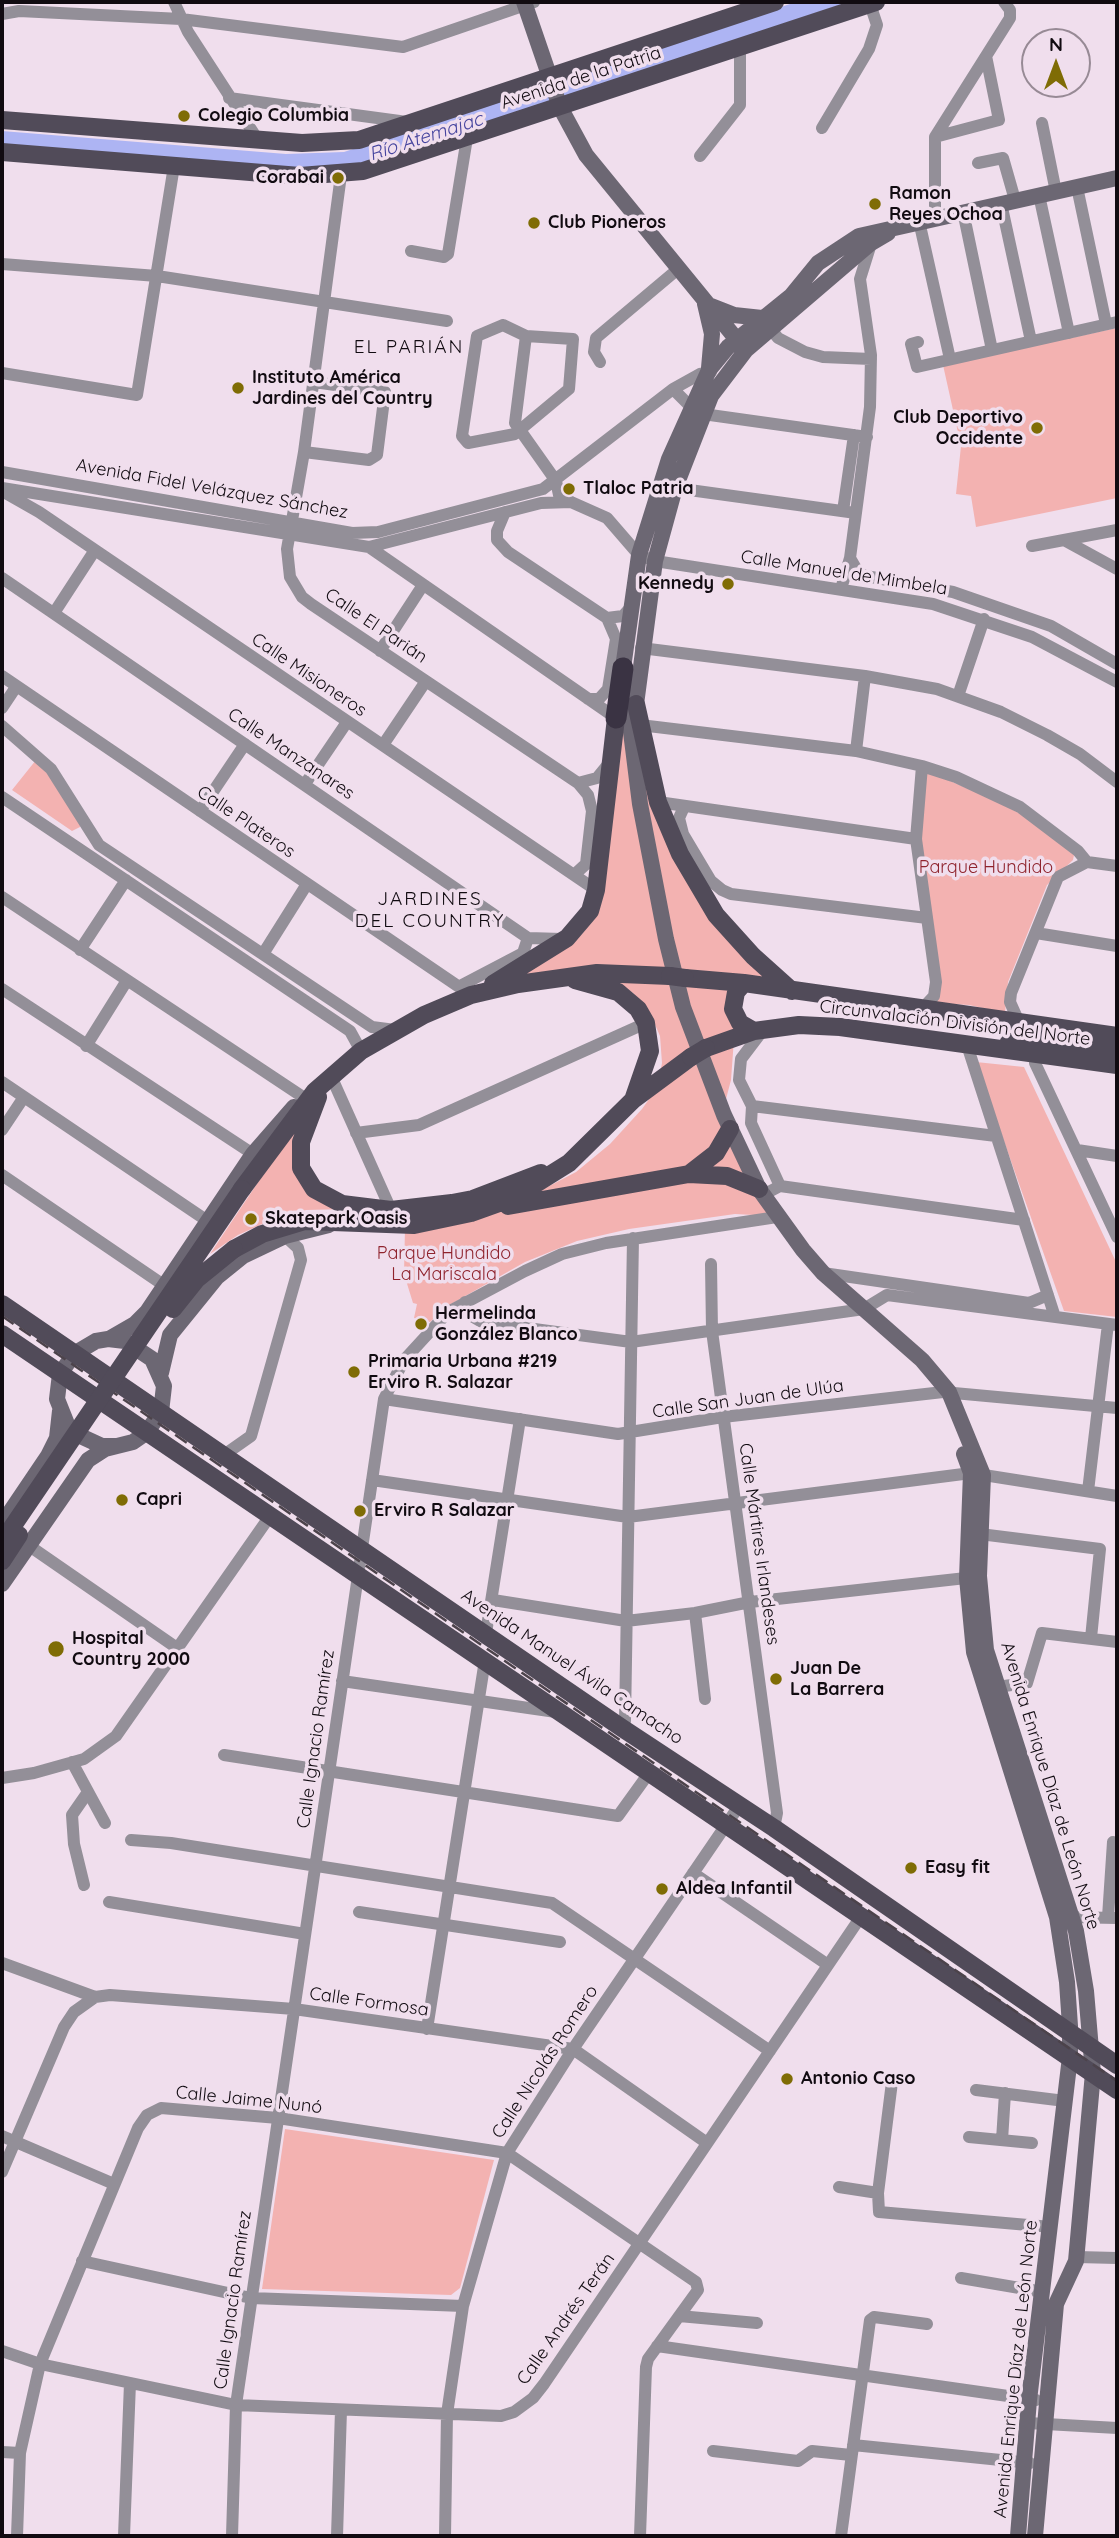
<!DOCTYPE html>
<html>
<head>
<meta charset="utf-8">
<style>
  body { margin:0 }
  #map { position:relative; width:1119px; height:2538px; overflow:hidden; background:#f0deed; font-family:Quicksand,sans-serif }
  canvas { display:block }
  .frame { position:absolute; inset:0; border:4px solid #110b11; pointer-events:none }
  .north { position:absolute; left:1021px; top:28px; width:70px; height:70px; box-sizing:border-box; background:#f0deed; border:2px solid #978a95; border-radius:50%; rotate:0deg; font-size:19px; font-weight:700; line-height:28px; text-align:center; color:#110b11 }
  .north::after { content:''; display:block; margin:auto; width:24px; height:32px; background:#7f6c05; clip-path:polygon(50% 0,100% 100%,50% 72%,0 100%) }
</style>
</head>
<body>
<div id="map">
<canvas width="1119" height="2538"></canvas>
<div class="frame"></div>
<div class="north">N</div>
</div>
<script>
const ctx = document.querySelector('canvas').getContext('2d');
ctx.lineJoin = 'round';
function paint(path, color) { ctx.fillStyle = color; ctx.fill(path, 'evenodd'); }
const poly = rows => new Path2D(rows.map(r => 'M' + r).join(''));
function strokePath(path, color, width, dash) { ctx.strokeStyle = color; ctx.lineWidth = width; ctx.lineCap = dash ? 'butt' : 'round'; ctx.setLineDash(dash || []); ctx.stroke(path); }
function drawText(font, color, halo, rows, align = 'center') {
  ctx.font = font + ' Quicksand,sans-serif'; ctx.lineWidth = 7; ctx.setLineDash([]); ctx.textBaseline = 'middle'; ctx.strokeStyle = halo; ctx.fillStyle = color; for (const [text, x, y, turn = 0] of rows) {
    ctx.save(); ctx.translate(x, y); ctx.rotate((+turn || 0) * Math.PI / 180); ctx.textAlign = isNaN(turn) ? turn : align; if (halo) ctx.strokeText(text, 0, 0); ctx.fillText(text, 0, 0); ctx.restore();
  }
}
const green = poly([
  [1117,328,1117,498,976,527,971,496,956,494,961,446,943,365],
  [622,724,672,845,770,977,747,978,735,1025,731,1080,721,1118,773,1216,735,1214,629,1229,577,1241,525,1262,446,1307,430,1322,414,1318,417,1304,413,1303,404,1274,405,1228,536,1193,576,1172,610,1144,642,1109,657,1088,662,1063,660,1036,653,1020,633,993,616,982,571,968,510,979,561,951,582,934,596,913],
  [36,760,60,787,80,819,80,827,72,831,12,790],
  [927,771,999,802,1028,818,1074,855,1073,860,1047,885,1008,982,1005,1013,969,1005,937,1003,919,835],
  [976,1062,1024,1067,1117,1264,1117,1317,1064,1311],
  [303,1122,297,1171,348,1209,306,1210,271,1220,238,1235,210,1254,285,1142],
  [285,2129,494,2160,460,2288,451,2295,262,2289]
]);
const water = poly([
  [796,2,849,2,356,165,313,169,2,144,2,131,286,154,344,152]
]);
const street = poly([
  [174,2,188,32,258,140],
  [2,14,19,11,181,19,403,47,534,2],
  [229,98,407,122],
  [1042,123,1056,192],
  [822,128,869,49,877,25,870,4],
  [935,137,999,120,986,56],
  [700,156,740,105,740,47],
  [978,163,1003,158,1015,200],
  [341,175,304,452,287,549,290,577,302,597,311,604,578,783,588,795,592,811,586,864,574,875],
  [1077,187,1106,324],
  [1039,195,1069,333],
  [1001,203,1031,341],
  [963,211,992,350],
  [935,217,935,137,1010,18,1010,10,1004,2],
  [919,221,950,359],
  [411,251,444,257,448,254,467,138],
  [2,264,157,276,447,321],
  [765,322,778,338,805,352,823,357,871,359],
  [503,325,526,336,573,339,569,389,515,434,468,443,462,436,477,336,503,325],
  [526,336,515,423,556,481,559,495,571,502],
  [918,342,911,344,917,367,1117,322],
  [600,362,594,352,596,338,678,269],
  [2,373,137,395,174,166],
  [673,389,691,407,703,414,867,437],
  [304,452,369,460,377,455,385,392,314,382],
  [2,472,352,533,378,532,543,489,673,389,700,374,711,372],
  [2,488,369,547,541,503,571,502,607,518,639,555,655,561,933,604,1032,637,1117,682],
  [675,488,856,513],
  [2,491,39,512,596,890],
  [843,511,854,435],
  [505,512,497,531,497,540,508,552,607,618,623,616,631,607],
  [1064,540,1117,569],
  [1032,546,1117,530],
  [369,547,616,718],
  [850,558,858,572,866,576,953,592,1051,626,1117,664],
  [2,578,528,938,562,939],
  [841,589,850,558,870,407,871,355,860,279,870,247],
  [54,613,95,550],
  [641,648,865,676,937,689,1001,712,1047,735,1080,754,1117,782],
  [380,651,423,585],
  [2,676,471,995],
  [958,696,984,619],
  [588,699,599,699,608,689,616,639,607,618],
  [2,708,16,687],
  [640,725,856,751,922,766,956,777,1020,807,1078,851,1087,862,1117,866],
  [2,726,51,769,99,845,372,1027,395,1030],
  [383,745,426,681],
  [856,751,865,676],
  [922,766,916,839,936,982,934,996,922,1009],
  [578,783,597,778,610,762],
  [305,784,347,722],
  [2,797,350,1031,361,1051],
  [658,802,916,839],
  [684,807,679,818,683,834,711,881,722,890,731,894,927,918],
  [200,811,245,744],
  [2,897,303,1097],
  [1036,933,1117,946],
  [80,950,126,880],
  [263,954,307,884],
  [460,986,523,953,528,938],
  [2,989,253,1154],
  [1018,1020,1010,1002,1011,993,1058,877,1087,862],
  [763,1030,741,1059,739,1080,752,1106,751,1123,780,1186],
  [967,1045,1055,1317],
  [86,1046,126,982],
  [1037,1054,1035,1063,1117,1237],
  [331,1076,391,1210],
  [2,1082,209,1222],
  [752,1106,996,1136],
  [2,1130,24,1097],
  [356,1133,419,1125,646,1023],
  [1077,1150,1117,1156],
  [2,1175,165,1286],
  [763,1195,780,1186,1024,1220],
  [711,1264,712,1331,777,1813,774,1828],
  [823,1273,1029,1303,1048,1295],
  [465,1302,470,1315,482,1322,631,1342,864,1309,887,1295,1117,1325],
  [384,1399,618,1434,723,1417,943,1392,1117,1408],
  [224,1455,251,1436,301,1260,298,1248,285,1236],
  [372,1480,628,1517,971,1473,1117,1496],
  [1088,1491,1108,1324],
  [972,1533,1100,1549,1091,1638],
  [28,1545,177,1648],
  [493,1600,626,1621,695,1613,750,1602,975,1577],
  [695,1613,705,1699],
  [486,1633,520,1419],
  [342,1681,556,1712],
  [1004,1686,1027,1683,1042,1633,1117,1642],
  [622,1728,625,1721,633,1238],
  [224,1755,618,1816,649,1773],
  [72,1762,105,1823],
  [2,1778,34,1773,84,1759,116,1736,270,1516],
  [131,1840,171,1843,552,1903,770,2051],
  [693,1873,828,1965],
  [84,1885,74,1844,72,1815,88,1792],
  [109,1902,305,1934],
  [359,1912,560,1942],
  [1065,1917,1117,1918],
  [1108,1917,1113,1842],
  [2,1963,95,1997,110,1995,294,2009,573,2049,707,2143],
  [427,2029,485,1660],
  [892,2082,878,2193,879,2212,1051,2227],
  [976,2090,1065,2101],
  [2,2136,114,2184],
  [969,2137,1032,2143],
  [1002,2140,1005,2093],
  [2,2172,64,2027,74,2012,95,1997],
  [839,2187,878,2193],
  [1077,2257,1117,2258],
  [82,2261,251,2298,463,2306],
  [961,2278,1043,2292],
  [679,2316,757,2323],
  [657,2346,1036,2400],
  [2,2351,40,2364,236,2405,501,2416,514,2412,533,2398,544,2384,862,1915],
  [1028,2423,1117,2428],
  [853,2445,1030,2463],
  [713,2451,798,2461,812,2451,851,2455],
  [2,2452,20,2453],
  [17,2536,20,2453,40,2364,138,2128,147,2115,161,2108,278,2118,507,2153,696,2282,698,2290,648,2359,646,2367,640,2536],
  [124,2536,130,2383],
  [232,2536,236,2405,384,1399,404,1360,448,1312,525,1271,562,1254,606,1243,777,1217],
  [337,2536,341,2410],
  [445,2536,447,2414,463,2306,507,2153,573,2049,739,1806],
  [841,2536,870,2320,874,2317,927,2324]
]);
const secondary = poly([
  [524,2,560,107,586,155,742,346],
  [705,304,712,334,709,368],
  [711,306,734,315,762,318],
  [635,712,655,561,675,488,711,396,746,350,871,243,888,233],
  [109,1339,135,1324,147,1312,253,1154,294,1107],
  [161,1373,170,1335,217,1277,243,1256,285,1236,329,1225],
  [964,1454,971,1473,967,1578,974,1652,1057,1917,1067,1982,1070,2026,1070,2057,1029,2400,1018,2536],
  [2,1524,48,1456,57,1438,60,1411],
  [2,1584,88,1460,105,1449,133,1442,146,1433,161,1412,164,1386,152,1359,125,1341,108,1339,96,1341,74,1354,60,1374,57,1399,67,1424,76,1434,102,1446,117,1446],
  [1035,2536,1056,2304,1076,2261,1093,2073,1086,1991,1076,1931,986,1650,979,1576,983,1475,949,1392,922,1360,823,1273,803,1250,759,1189,724,1115,683,1007,666,939,640,804,623,668,639,555,669,459,709,370,728,347,791,296,818,263,859,236,1117,178]
]);
const primary = poly([
  [2,120,302,143,359,140,775,2],
  [2,152,300,176,363,171,876,2],
  [636,704,658,802,680,854,716,915,753,956,792,991],
  [685,978,744,983,1117,1036],
  [575,980,618,992,638,1009,646,1023,650,1051,633,1100],
  [744,983,736,992,733,1009,740,1023,754,1031],
  [493,984,567,938,590,911,596,890,616,718],
  [1009,1042,1031,1041,1117,1051],
  [706,1048,754,1031,799,1025,840,1027,1117,1065],
  [318,1097,301,1142,301,1168,314,1189,342,1204,391,1210,452,1203,473,1199,541,1173],
  [689,1174,716,1153,730,1129],
  [242,1189,315,1091,361,1051,424,1015,471,995,518,984,597,973,670,976],
  [508,1206,689,1174,727,1176,759,1189],
  [234,1249,262,1234,305,1221,414,1225,471,1213,513,1198,569,1163,633,1100,691,1057],
  [2,1304,622,1728,774,1828,1117,2065],
  [2,1334,1117,2090]
]);
const highway = poly([
  [616,718,623,668]
]);
const rail = poly([
  [2,1316,1117,2081]
]);
const primaryBridge = poly([
  [670,976,685,978],
  [691,1057,706,1048],
  [173,1309,197,1279,234,1249],
  [2,1542,242,1189],
  [2,1561,19,1535]
]);
const markers = [
  [184,116,7,"#7f6c05"],
  [338,178,7,"#7f6c05"],
  [875,204,7,"#7f6c05"],
  [534,223,7,"#7f6c05"],
  [238,388,7,"#7f6c05"],
  [1037,428,7,"#7f6c05"],
  [569,489,7,"#7f6c05"],
  [728,584,7,"#7f6c05"],
  [251,1219,7,"#7f6c05"],
  [421,1324,7,"#7f6c05"],
  [354,1372,7,"#7f6c05"],
  [122,1500,7,"#7f6c05"],
  [360,1511,7,"#7f6c05"],
  [56,1649,9,"#7f6c05"],
  [776,1679,7,"#7f6c05"],
  [911,1868,7,"#7f6c05"],
  [662,1889,7,"#7f6c05"],
  [787,2079,7,"#7f6c05"]
];
const streetNames = [
  ["Avenida de la Patria",581,78,-18],
  ["Avenida Fidel Velázquez Sánchez",212,489,10],
  ["Calle Manuel de Mimbela",844,573,9],
  ["Calle El Parián",376,626,34],
  ["Calle Misioneros",309,675,34],
  ["Calle Manzanares",291,754,34],
  ["Calle Plateros",246,822,34],
  ["Circunvalación División del Norte",955,1023,7],
  ["Calle San Juan de Ulúa",748,1399,-8],
  ["Calle Mártires Irlandeses",759,1544,82],
  ["Avenida Manuel Ávila Camacho",572,1667,34],
  ["Calle Ignacio Ramírez",316,1739,-82],
  ["Avenida Enrique Díaz de León Norte",1050,1786,73],
  ["Calle Formosa",369,2002,8],
  ["Calle Nicolás Romero",545,2062,-57],
  ["Calle Jaime Nunó",249,2100,6],
  ["Calle Ignacio Ramírez",233,2300,-82],
  ["Calle Andrés Terán",566,2319,-55],
  ["Avenida Enrique Díaz de León Norte",1016,2369,-84]
];
const poiNames = [
  ["Colegio Columbia",198,116],
  ["Corabai",324,178,"right"],
  ["Ramon",889,194],
  ["Reyes Ochoa",889,215],
  ["Club Pioneros",548,223],
  ["Instituto América",252,378],
  ["Jardines del Country",252,399],
  ["Club Deportivo",1023,418,"right"],
  ["Occidente",1023,439,"right"],
  ["Tlaloc Patria",583,489],
  ["Kennedy",714,584,"right"],
  ["Skatepark Oasis",265,1219],
  ["Hermelinda",435,1314],
  ["González Blanco",435,1335],
  ["Primaria Urbana #219",368,1362],
  ["Erviro R. Salazar",368,1383],
  ["Capri",136,1500],
  ["Erviro R Salazar",374,1511],
  ["Hospital",72,1639],
  ["Country 2000",72,1660],
  ["Juan De",790,1669],
  ["La Barrera",790,1690],
  ["Easy fit",925,1868],
  ["Aldea Infantil",676,1889],
  ["Antonio Caso",801,2079]
];
const parkNames = [
  ["Parque Hundido",986,868],
  ["Parque Hundido",444,1254],
  ["La Mariscala",444,1275]
];
const waterNames = [
  ["Río Atemajac",426,137,-18]
];
const neighbourhoodNames = [
  ["EL PARIÁN",409,347],
  ["JARDINES",430,899],
  ["DEL COUNTRY",430,921]
];
paint(green, '#f3b2b1');
paint(water, '#adb4f3');
strokePath(street, '#938f98', 12);
strokePath(secondary, '#6c6773', 16);
strokePath(primary, '#514b59', 18);
strokePath(highway, '#3a3343', 21);
strokePath(rail, '#4c434b', 2.5, [14, 7]);
strokePath(primaryBridge, '#514b59', 18);
for (const [x, y, r, color] of markers) { const dot = new Path2D(); dot.arc(x, y, r, 0, 2 * Math.PI); ctx.fillStyle = color; ctx.fill(dot); strokePath(dot, '#f0deed', 2.5); }
drawText('18px', '#110b11', '#f0deed', streetNames);
drawText('bold 18px', '#110b11', '#f0deed', poiNames, 'left');
drawText('18px', '#8f232d', '#f0deed', parkNames);
drawText('italic 19px', '#45449e', '#f0deed', waterNames);
ctx.letterSpacing = '2px';
drawText('19px', '#110b11', '#f0deed', neighbourhoodNames);
ctx.letterSpacing = '0px';
</script>
</body>
</html>
